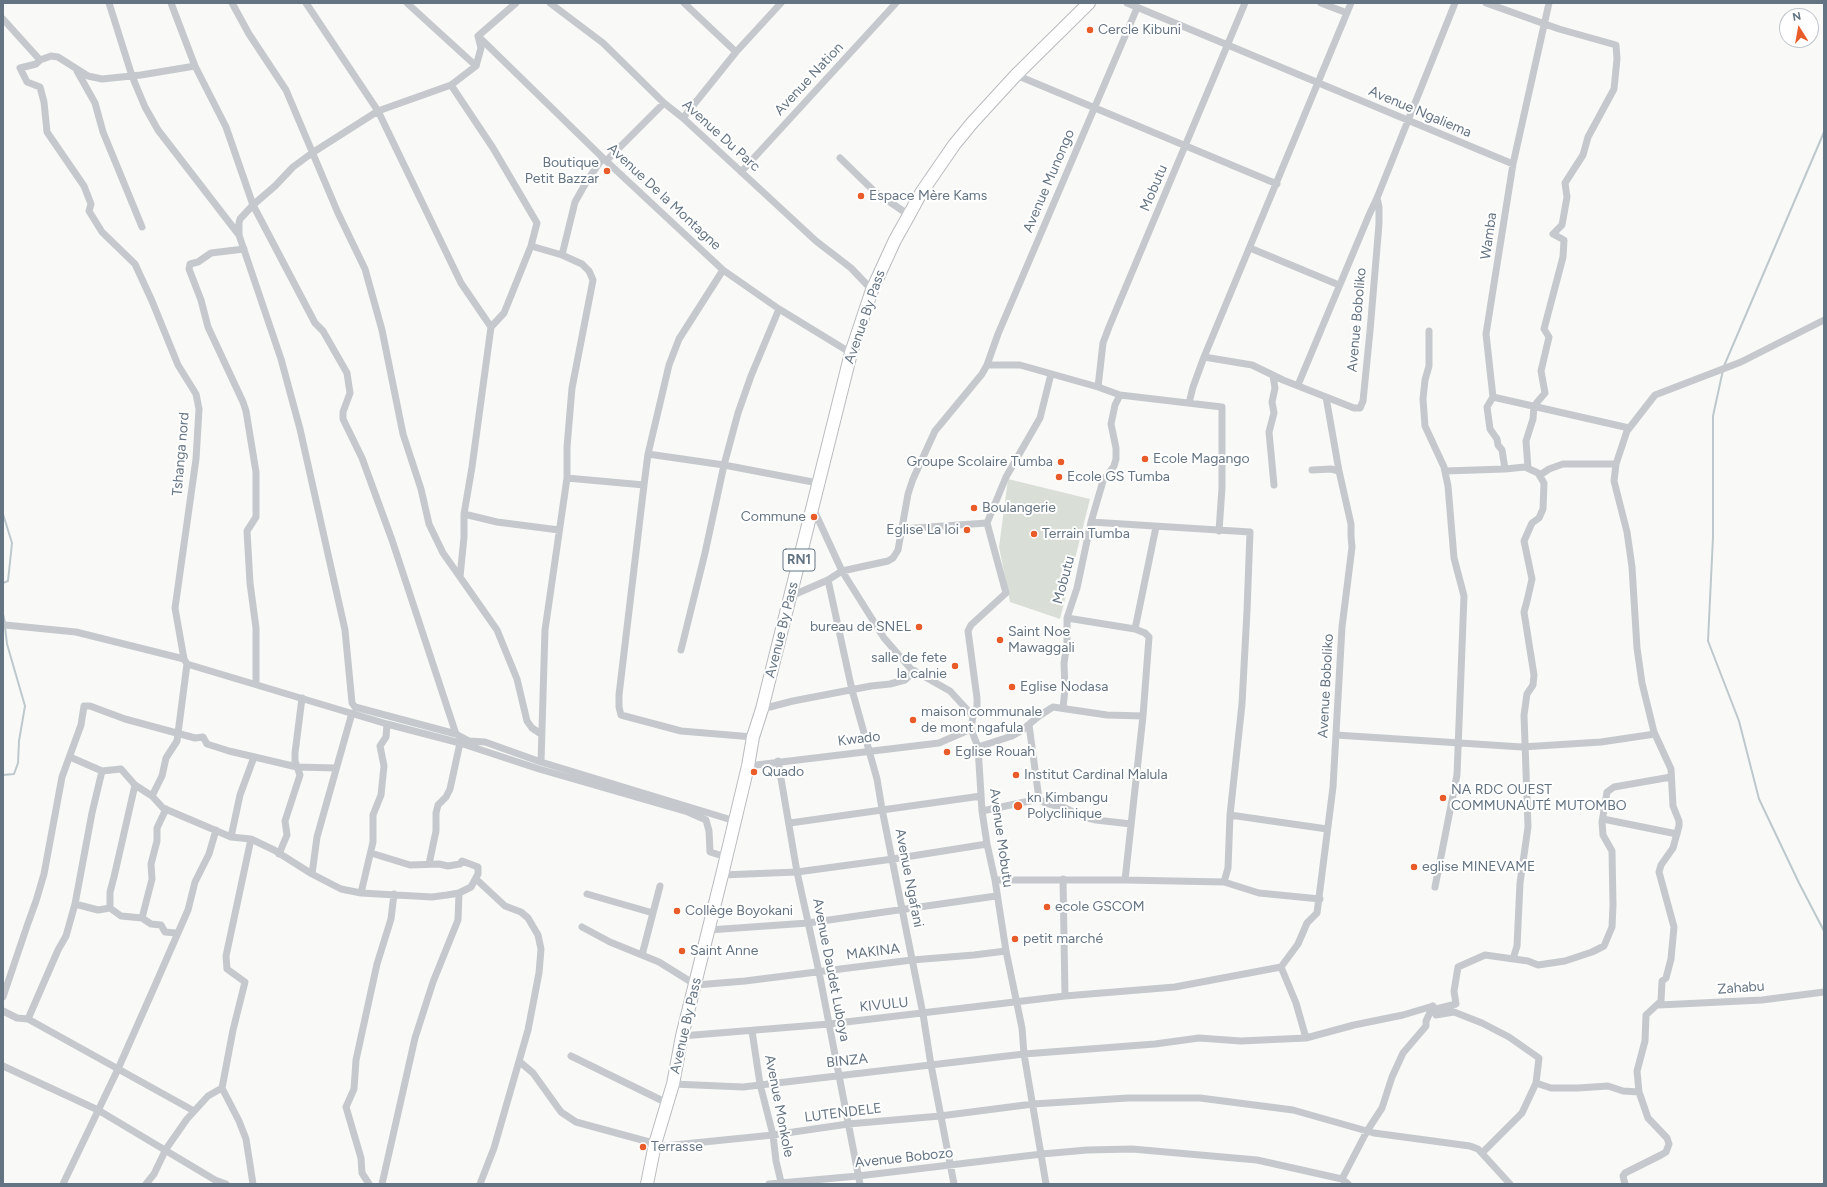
<!DOCTYPE html>
<html>
<head>
<meta charset="utf-8">
<style>
  body { margin:0 }
  #map { position:relative; width:1827px; height:1187px; overflow:hidden; background:#f9faf7; font-family:Figtree,sans-serif }
  canvas { display:block }
  .frame { position:absolute; inset:0; border:4px solid #647483; pointer-events:none }
  .north { position:absolute; left:1779px; top:8px; width:40px; height:40px; box-sizing:border-box; background:#fff; border:1px solid #c1c7cd; border-radius:50%; rotate:349deg; font-size:11px; font-weight:700; line-height:16px; text-align:center; color:#647483 }
  .north::after { content:''; display:block; margin:auto; width:14px; height:18px; background:#e95b28; clip-path:polygon(50% 0,100% 100%,50% 72%,0 100%) }
</style>
</head>
<body>
<div id="map">
<canvas width="1827" height="1187"></canvas>
<div class="frame"></div>
<div class="north">N</div>
</div>
<script>
const ctx = document.querySelector('canvas').getContext('2d');
ctx.lineJoin = 'round';
function paint(path, color) { ctx.fillStyle = color; ctx.fill(path, 'evenodd'); }
const poly = rows => new Path2D(rows.map(r => 'M' + r).join(''));
function strokePath(path, color, width, dash) { ctx.strokeStyle = color; ctx.lineWidth = width; ctx.lineCap = dash ? 'butt' : 'round'; ctx.setLineDash(dash || []); ctx.stroke(path); }
function drawText(font, color, halo, rows, align = 'center') {
  ctx.font = font + ' Figtree,sans-serif'; ctx.lineWidth = 4; ctx.setLineDash([]); ctx.textBaseline = 'middle'; ctx.strokeStyle = halo; ctx.fillStyle = color; for (const [text, x, y, turn = 0] of rows) {
    ctx.save(); ctx.translate(x, y); ctx.rotate((+turn || 0) * Math.PI / 180); ctx.textAlign = isNaN(turn) ? turn : align; if (halo) ctx.strokeText(text, 0, 0); ctx.fillText(text, 0, 0); ctx.restore();
  }
}
const green = poly([
  [1008,479,1090,499,1060,619,1010,602,999,547]
]);
const stream = poly([
  [1724,366,1824,132],
  [1723,370,1713,416,1713,537,1708,641,1739,721,1759,799,1799,883,1824,931],
  [3,514,12,543,8,581,3,583],
  [3,614,5,623],
  [3,775,14,774,18,763,19,741,25,706,7,644,5,627]
]);
const street = poly([
  [109,3,132,76,145,107,158,130,239,235],
  [171,3,195,66,226,127,253,205,315,323,323,331,347,373,350,393,343,412,343,419,362,458,392,540,456,734],
  [232,3,249,34,286,90,338,213,365,269,382,330,403,434,421,489,429,524,443,553,460,577],
  [306,3,378,111,461,283,491,327],
  [407,3,476,66],
  [516,3,478,36,481,48,476,66,451,85,378,111,312,153,293,167,275,186,253,205,240,219,239,223,239,235,281,359,300,429,345,630,352,703,355,707,456,734,469,741,485,742,541,762,735,821],
  [550,3,603,43,664,103,683,118,816,241,851,268,872,290],
  [684,3,736,52],
  [1127,3,1513,164],
  [1321,3,1347,13],
  [1486,3,1559,29,1616,45,1617,59,1614,89,1588,137,1583,155,1565,183,1567,197,1562,225,1553,234,1564,240,1563,257,1544,329,1549,337,1541,371,1545,393,1534,406,1533,419,1526,441,1528,468],
  [3,19,40,60],
  [478,36,603,158,723,270,779,309,851,353],
  [77,71,95,103,103,132,142,227],
  [1016,75,1277,184],
  [451,85,493,148,537,223,531,246,504,313,491,327,472,467,464,514,464,537,460,577,497,630,517,679,527,721,532,728,541,734],
  [683,118,736,52,781,3],
  [840,158,875,192,909,215],
  [606,161,664,103],
  [741,172,896,3],
  [531,246,562,255,582,264,589,271,593,280,572,388,567,447,567,478,545,630,541,762],
  [1250,248,1339,285],
  [244,249,211,253,198,262,190,264,189,269,201,300,208,327,243,402,246,411,256,472,256,517,247,531,250,583,256,628,256,684],
  [562,255,575,202,588,179,603,158],
  [723,270,679,339,669,365,661,399,648,454,644,485,619,695,619,707,621,715,681,731,753,737],
  [1429,331,1429,366,1425,380,1423,399,1425,426,1444,467,1448,486,1454,558,1464,596,1457,775,1435,887],
  [1204,357,1252,365,1283,380,1354,408,1360,408,1363,401,1370,331,1379,224,1379,207,1377,198],
  [987,365,1020,365,1098,387,1120,395,1222,407,1222,488,1219,531],
  [1273,376,1275,388,1272,402,1274,413,1269,432,1274,485],
  [1298,385,1369,215,1377,198,1455,3],
  [1098,387,1103,343,1109,327,1245,3],
  [1493,397,1629,428],
  [1189,403,1193,387,1204,357,1351,3],
  [648,454,724,465,818,483],
  [1505,469,1502,450,1498,445,1497,439,1490,429,1487,407,1493,397,1486,334,1513,164,1549,3],
  [1312,470,1331,469,1339,471],
  [1445,471,1505,469,1525,467,1538,473,1544,483,1543,509,1539,518,1532,523,1524,541,1532,579,1527,601,1524,612,1534,675,1533,685,1527,694,1524,715,1528,827,1520,883,1517,946,1513,959],
  [1540,475,1549,469,1563,464,1616,464],
  [567,478,644,485],
  [813,508,842,571,884,638,911,669,950,691,973,716,971,729,978,747,982,811,987,844,995,880,1006,951,1022,1028,1024,1054,1046,1184],
  [464,514,497,522,559,530],
  [1091,522,1250,532,1247,611,1242,704,1230,815,1228,868,1224,882],
  [901,529,987,523],
  [828,580,852,690,877,779,882,809,923,1014,931,1065,954,1184],
  [791,596,828,580,842,571,888,561,893,558,898,550,908,494,913,479,935,431,982,374,987,365,998,334,1137,8],
  [1067,618,1135,629,1145,633,1149,637,1143,716,1125,880],
  [5,625,76,632,184,659,187,664,387,724,460,743,539,769,688,812,706,820,709,831,710,852,726,857],
  [1135,629,1156,527],
  [681,650,705,553,724,465,738,413,751,376,779,309],
  [184,659,175,608,196,459,199,409,196,394,178,365,152,301,135,264,102,232,89,211,91,204,84,186,47,132,44,102,40,87,27,82,20,68,36,64,40,60,51,56,58,57,88,76,102,79,141,75,195,66],
  [1063,708,1065,689,1064,663,1067,643,1067,618,1077,588,1091,522,1103,481,1114,466,1116,459,1116,448,1111,424,1115,405,1120,395],
  [762,709,793,701,871,686,890,684,905,680,915,671],
  [973,716,977,707,977,698,968,631,971,625,1006,593,987,523,1006,477,1040,418,1051,374],
  [1029,725,1039,799],
  [1336,735,1522,747,1601,742,1655,734],
  [978,747,1012,736,1021,731,1039,716,1053,707,1107,715,1143,716],
  [70,757,102,771,121,769,135,785,152,796,163,808,231,837,251,839,274,850,312,874,341,889,361,893,432,897,447,895,459,893,471,887,478,874,478,867,462,861,460,864,448,866,439,864,410,865,371,853],
  [778,761,797,872,819,972,860,1184],
  [748,766,939,743,971,729],
  [152,796,162,776,166,758,177,741,187,664],
  [982,811,1039,799,1045,803,1065,808,1083,817,1096,820,1131,824],
  [1230,815,1327,829],
  [1603,819,1677,834],
  [790,823,981,796],
  [231,837,240,795,254,757],
  [251,839,226,956,227,969,245,982,233,1030,222,1088,239,1121,246,1139,253,1184],
  [279,854,287,835,285,821,300,775,295,761,295,753,302,698],
  [429,864,436,831,436,813,438,805,446,797,450,789,460,743],
  [312,874,317,837,352,713],
  [722,875,797,872,893,859,987,844],
  [476,879,505,906,521,912,528,918,538,935,541,949,539,973,528,1030,494,1148,480,1184],
  [1063,879,1065,996],
  [995,880,1125,880,1224,882,1259,893,1320,899],
  [361,893,373,842,373,815,381,795,384,766,380,746,386,737,387,724],
  [587,894,653,913],
  [75,904,98,910,110,908,110,892,114,877,135,785],
  [110,908,121,916,142,918,151,924,161,925,165,932,176,933],
  [142,918,152,879,151,864,157,841,157,828,166,809],
  [582,927,610,942,659,962,696,985,745,981,912,960,974,955,1006,951],
  [709,930,808,923,996,896],
  [642,955,660,886],
  [1281,967,1298,944,1307,923,1317,913,1333,787,1342,627,1352,547,1351,536,1351,524,1339,471,1326,397],
  [1281,967,1296,1003,1306,1038],
  [3,997,27,926,36,901,44,874,62,777,81,725,84,706,90,706,125,719,195,738,203,737,207,744,229,751,297,767,336,768],
  [1659,1005,1762,1000,1824,992],
  [3,1011,17,1018,28,1019,194,1111],
  [28,1019,58,950,66,936,75,904,92,813,102,771],
  [752,1031,760,1084,773,1135,776,1161,781,1182,783,1184],
  [682,1036,829,1024,1065,996,1175,987,1281,967],
  [571,1056,667,1103],
  [520,1062,533,1073,561,1112,576,1122,664,1146,773,1135,848,1124,940,1116,1033,1104,1128,1098,1200,1098,1293,1110,1374,1133,1470,1146,1478,1149,1510,1184],
  [3,1066,98,1110,215,1180,226,1184],
  [1536,1083,1551,1088,1578,1088,1608,1086,1623,1091,1639,1092],
  [673,1084,743,1087,1024,1054,1155,1044,1199,1038,1241,1041,1306,1038,1354,1025,1403,1015,1433,1006],
  [1482,1153,1522,1113,1536,1083,1539,1058,1509,1037,1482,1023,1454,1012,1436,1015,1436,1009,1456,1004,1454,991,1458,967,1485,955,1528,961,1538,965,1565,961,1592,952,1604,946,1612,927,1613,905,1612,851,1603,835,1602,822,1607,792,1614,787,1671,777],
  [1342,1179,1367,1131,1382,1108,1392,1077,1403,1053,1426,1026,1426,1021,1433,1006],
  [63,1184,118,1069,153,990,188,910,195,882,209,854,216,830],
  [146,1184,154,1174,166,1149,187,1119,208,1096,222,1088],
  [369,1184,362,1173,361,1158,346,1107,354,1089,356,1060,377,964,391,919,394,894],
  [382,1184,415,1038,433,982,458,920,459,893],
  [769,1184,858,1176,1042,1154,1087,1150,1132,1149,1257,1160,1342,1179,1348,1184],
  [1625,1184,1623,1176,1625,1173,1661,1155,1666,1152,1669,1144,1667,1138,1648,1118,1639,1092,1637,1071,1645,1041,1646,1015,1661,1001,1662,981,1666,978,1671,959,1674,927,1659,872,1661,865,1673,848,1679,826,1679,821,1673,806,1671,769,1654,732,1642,683,1637,648,1632,567,1627,532,1614,481,1616,464,1627,431,1655,395,1741,362,1824,320]
]);
const highway = poly([
  [647,1184,655,1144,673,1084,682,1036,722,875,748,766,753,737,762,709,851,353,872,290,895,240,909,215,921,193,954,145,972,123,1016,75,1089,3]
]);
const markers = [
  [1090,30,4,"#e95b28"],
  [607,171,4,"#e95b28"],
  [861,196,4,"#e95b28"],
  [1145,459,4,"#e95b28"],
  [1061,462,4,"#e95b28"],
  [1059,477,4,"#e95b28"],
  [974,508,4,"#e95b28"],
  [814,517,4,"#e95b28"],
  [967,530,4,"#e95b28"],
  [1034,534,4,"#e95b28"],
  [919,627,4,"#e95b28"],
  [1000,640,4,"#e95b28"],
  [955,666,4,"#e95b28"],
  [1012,687,4,"#e95b28"],
  [913,720,4,"#e95b28"],
  [947,752,4,"#e95b28"],
  [754,772,4,"#e95b28"],
  [1016,775,4,"#e95b28"],
  [1443,798,4,"#e95b28"],
  [1018,806,5,"#e95b28"],
  [1414,867,4,"#e95b28"],
  [1047,907,4,"#e95b28"],
  [677,911,4,"#e95b28"],
  [1015,939,4,"#e95b28"],
  [682,951,4,"#e95b28"],
  [643,1147,4,"#e95b28"]
];
const shields = [
  [799,560,32]
];
const shieldNames = [
  ["RN1",799,560]
];
const poiNames = [
  ["Cercle Kibuni",1098,30],
  ["Boutique",599,163,"right"],
  ["Petit Bazzar",599,179,"right"],
  ["Espace Mère Kams",869,196],
  ["Ecole Magango",1153,459],
  ["Groupe Scolaire Tumba",1053,462,"right"],
  ["Ecole GS Tumba",1067,477],
  ["Boulangerie",982,508],
  ["Commune",806,517,"right"],
  ["Eglise La loi",959,530,"right"],
  ["Terrain Tumba",1042,534],
  ["bureau de SNEL",911,627,"right"],
  ["Saint Noe",1008,632],
  ["Mawaggali",1008,648],
  ["salle de fete",947,658,"right"],
  ["la calnie",947,674,"right"],
  ["Eglise Nodasa",1020,687],
  ["maison communale",921,712],
  ["de mont ngafula",921,728],
  ["Eglise Rouah",955,752],
  ["Quado",762,772],
  ["Institut Cardinal Malula",1024,775],
  ["NA RDC OUEST",1451,790],
  ["COMMUNAUTÉ MUTOMBO",1451,806],
  ["kn Kimbangu",1027,798],
  ["Polyclinique",1027,814],
  ["eglise MINEVAME",1422,867],
  ["ecole GSCOM",1055,907],
  ["Collège Boyokani",685,911],
  ["petit marché",1023,939],
  ["Saint Anne",690,951],
  ["Terrasse",651,1147]
];
const streetNames = [
  ["Avenue Nation",809,79,-47],
  ["Avenue Ngaliema",1420,112,23],
  ["Avenue Du Parc",721,136,42],
  ["Avenue Munongo",1049,181,-67],
  ["Mobutu",1154,188,-67],
  ["Avenue De la Montagne",664,197,43],
  ["Wamba",1489,236,-82],
  ["Avenue By Pass",865,317,-71],
  ["Avenue Boboliko",1357,320,-85],
  ["Tshanga nord",181,454,-85],
  ["Mobutu",1064,580,-75],
  ["Avenue By Pass",782,630,-76],
  ["Avenue Boboliko",1326,686,-87],
  ["Kwado",859,739,-7],
  ["Avenue Mobutu",1001,838,82],
  ["Avenue Ngafani",909,878,79],
  ["MAKINA",873,952,-7],
  ["Avenue Daudet Luboya",831,970,79],
  ["Zahabu",1741,988,-4],
  ["KIVULU",884,1005,-6],
  ["Avenue By Pass",686,1026,-77],
  ["BINZA",847,1061,-6],
  ["Avenue Monkole",779,1106,79],
  ["LUTENDELE",843,1113,-7],
  ["Avenue Bobozo",904,1158,-6]
];
paint(green, '#d9dfd6');
strokePath(stream, '#bdc8cd', 2);
strokePath(highway, '#b8bbbf', 14);
strokePath(street, '#c5c9cd', 7);
strokePath(highway, '#fff', 12);
for (const [x, y, r, color] of markers) { const dot = new Path2D(); dot.arc(x, y, r, 0, 2 * Math.PI); ctx.fillStyle = color; ctx.fill(dot); strokePath(dot, '#fff', 1.5); }
for (const [x, y, w] of shields) { const box = new Path2D(); box.roundRect(x - w / 2, y - 11, w, 22, 3); ctx.fillStyle = '#fff'; ctx.fill(box); strokePath(box, '#647483', 1); }
drawText('bold 13px', '#647483', null, shieldNames);
drawText('14px', '#647483', '#fff', poiNames, 'left');
drawText('14px', '#647483', '#fff', streetNames);
</script>
</body>
</html>
